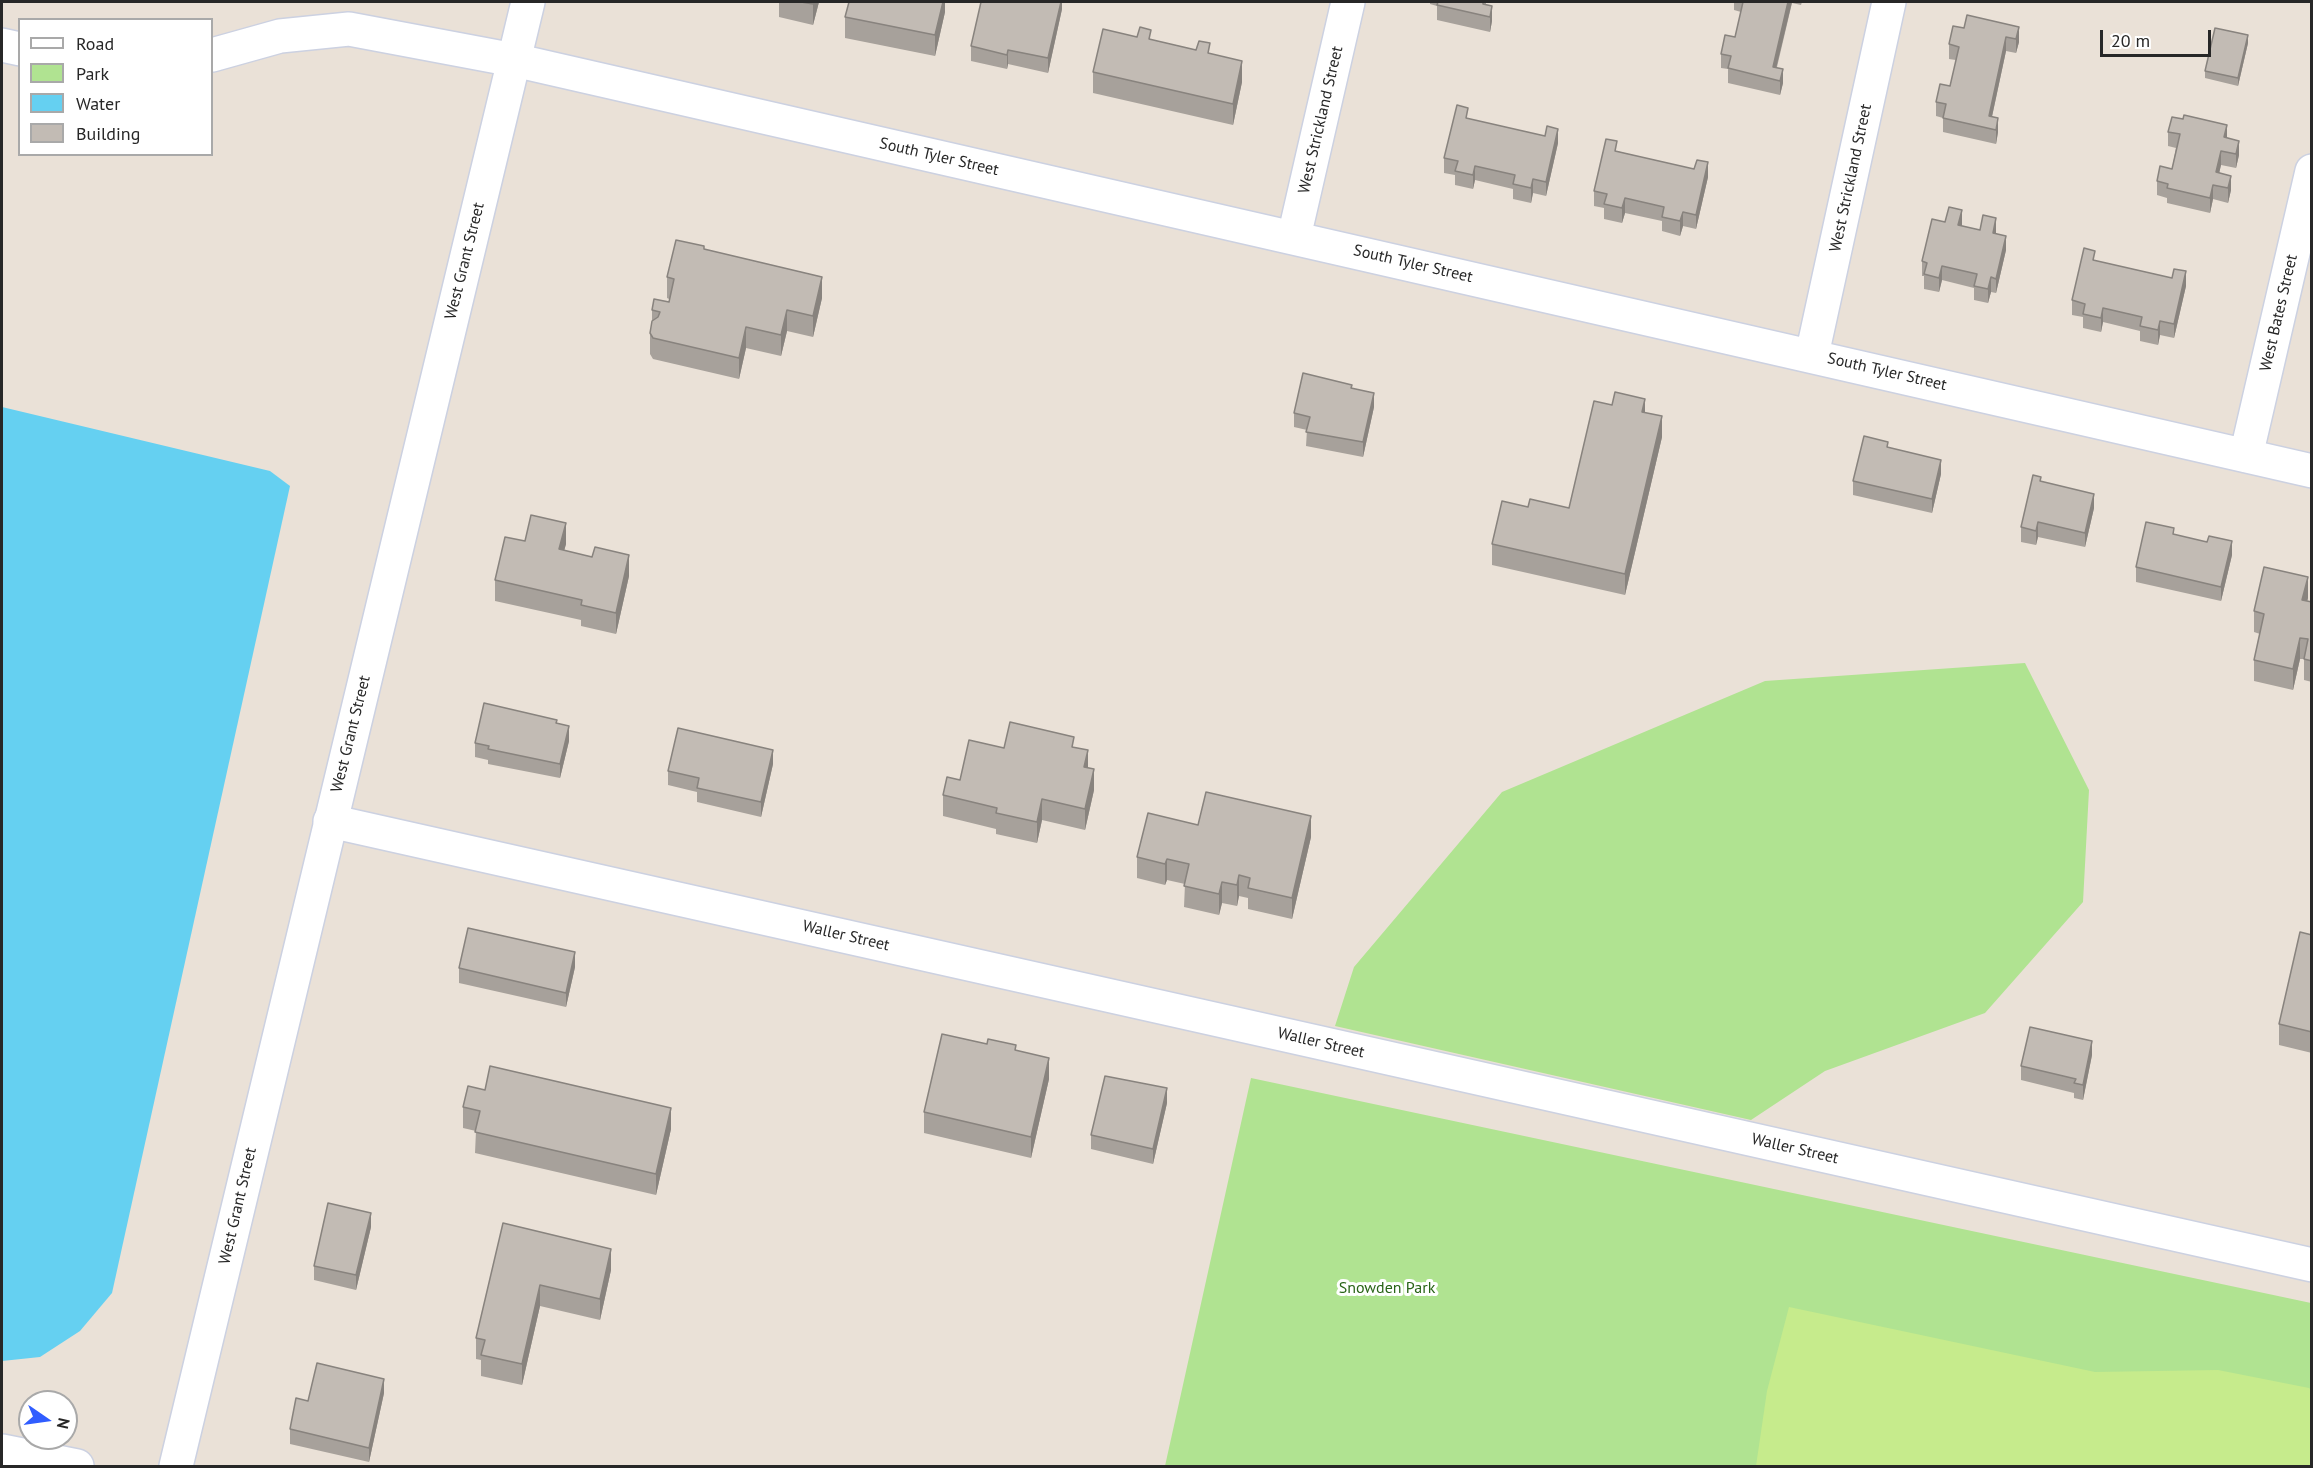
<!DOCTYPE html>
<html>
<head>
<meta charset="utf-8">
<style>
  body { margin:0 }
  #map { position:relative; width:2313px; height:1468px; overflow:hidden; background:#eae1d7; font-family:"PT Sans",sans-serif }
  canvas { display:block }
  .frame { position:absolute; inset:0; border:3px solid #272727; pointer-events:none }
  .legend { position:absolute; left:18px; top:18px; width:195px; height:138px; box-sizing:border-box; background:#fff; border:2px solid #a9a9a9; margin:0; padding:8px 10px; list-style:none; font-size:18px; color:#272727 }
  .legend li { display:flex; align-items:center; gap:12px; height:30px }
  .legend b { width:30px; border:2px solid #a9a9a9 }
  .north { position:absolute; left:18px; top:1390px; width:60px; height:60px; box-sizing:border-box; background:#fff; border:2px solid #a9a9a9; border-radius:50%; rotate:103deg; font-size:16px; font-weight:700; line-height:24px; text-align:center; color:#272727 }
  .north::after { content:''; display:block; margin:auto; width:21px; height:27px; background:#305dff; clip-path:polygon(50% 0,100% 100%,50% 72%,0 100%) }
  .scale { position:absolute; left:2100px; top:30px; width:111px; height:27px; box-sizing:border-box; border:3px solid #272727; border-top:0; padding-left:8px; font-size:18px; line-height:21px; white-space:nowrap; color:#272727; -webkit-text-stroke:4px #fff; paint-order:stroke }
</style>
</head>
<body>
<div id="map">
<canvas width="2313" height="1468"></canvas>
<div class="frame"></div>
<ul class="legend">
<li><b style="height:8px;background:#fff"></b>Road</li>
<li><b style="height:16px;background:#b0e391"></b>Park</li>
<li><b style="height:16px;background:#65d0f1"></b>Water</li>
<li><b style="height:16px;background:#c2bbb4"></b>Building</li>
</ul>
<div class="north">N</div>
<div class="scale">20 m</div>
</div>
<script>
const ctx = document.querySelector('canvas').getContext('2d');
ctx.lineJoin = 'round';
function paint(path, color) { ctx.fillStyle = color; ctx.fill(path, 'evenodd'); }
const poly = rows => new Path2D(rows.map(r => 'M' + r).join(''));
function strokePath(path, color, width, dash) { ctx.strokeStyle = color; ctx.lineWidth = width; ctx.lineCap = dash ? 'butt' : 'round'; ctx.setLineDash(dash || []); ctx.stroke(path); }
function drawText(font, color, halo, rows, align = 'center') {
  ctx.font = font + ' "PT Sans",sans-serif'; ctx.lineWidth = 6; ctx.setLineDash([]); ctx.textBaseline = 'middle'; ctx.strokeStyle = halo; ctx.fillStyle = color; for (const [text, x, y, turn = 0] of rows) {
    ctx.save(); ctx.translate(x, y); ctx.rotate((+turn || 0) * Math.PI / 180); ctx.textAlign = isNaN(turn) ? turn : align; if (halo) ctx.strokeText(text, 0, 0); ctx.fillText(text, 0, 0); ctx.restore();
  }
}
const green = poly([
  [2025,663,2089,790,2083,902,1985,1013,1825,1071,1751,1120,1335,1026,1354,967,1502,792,1765,681],
  [1251,1078,2311,1303,2311,1466,1165,1466]
]);
const pitch = poly([
  [1789,1307,2095,1372,2218,1370,2309,1388,2312,1391,2311,1466,1756,1466,1767,1391]
]);
const water = poly([
  [2,407,270,471,290,486,112,1293,80,1331,40,1357,2,1361]
]);
const minor = poly([
  [2,45,20,49],
  [212,55,280,36,349,29,514,60,2312,471],
  [1294,237,1348,2],
  [1812,355,1889,2],
  [2246,456,2312,171],
  [330,821,2312,1265]
]);
const tertiary = poly([
  [2,1451,77,1466],
  [176,1466,528,2]
]);
const wall = poly([
  [779,2,819,2,813,25,779,17],
  [945,2,945,12,935,56,845,38,845,17],
  [1062,2,1062,9,1048,73,1008,64,1007,69,971,61,971,46],
  [1430,2,1486,2,1486,5,1492,21,1490,32,1437,20,1437,6,1430,4],
  [1734,2,1802,2,1801,5,1792,3,1777,67,1783,83,1780,95,1728,83,1728,69,1721,68,1721,54,1735,37,1741,12,1734,10],
  [2019,27,2019,42,2016,53,2006,51,1992,117,1998,132,1996,144,1943,132,1943,118,1936,116,1936,102,1950,86,1956,60,1949,59,1949,44],
  [1151,40,1210,54,1242,82,1233,125,1093,93,1093,72],
  [2248,43,2238,86,2205,78,2205,71],
  [1468,119,1558,143,1546,196,1533,193,1531,203,1513,199,1513,189,1475,180,1473,189,1455,185,1455,175,1444,173,1444,158],
  [2168,132,2227,138,2239,155,2236,168,2221,165,2219,173,2231,190,2228,203,2213,199,2210,213,2167,203,2167,198,2157,195,2157,181,2172,169,2176,148,2168,146],
  [1617,151,1708,177,1696,229,1683,226,1680,236,1662,231,1662,221,1625,213,1622,223,1604,219,1604,208,1594,206,1594,191],
  [1962,226,1996,234,2006,250,1996,293,1991,292,1988,303,1974,300,1974,288,1942,280,1939,292,1924,289,1924,276,1922,276,1922,261],
  [704,250,822,298,813,337,787,331,781,356,746,348,739,379,653,359,650,354,650,333,652,324,652,310,669,302,669,299,667,298,667,277],
  [2095,261,2186,286,2174,338,2160,335,2158,345,2140,341,2140,331,2103,322,2101,332,2083,328,2083,317,2072,315,2072,300],
  [1352,388,1374,407,1363,457,1306,446,1307,430,1294,427,1294,413],
  [1645,413,1662,437,1625,595,1492,565,1492,544,1528,507,1569,508],
  [1941,474,1932,513,1853,495,1853,481],
  [2041,482,2094,508,2085,547,2038,537,2036,545,2021,542,2021,527],
  [2174,535,2207,542,2232,555,2221,601,2136,582,2136,567],
  [525,541,566,544,564,550,629,576,616,634,581,626,581,620,495,601,495,580],
  [2308,598,2307,601,2312,602,2312,682,2304,680,2304,659,2300,659,2293,690,2254,681,2254,660,2260,634,2254,632,2254,611],
  [557,723,569,741,560,778,488,764,488,760,475,757,475,743],
  [1074,747,1088,768,1094,790,1085,830,1042,820,1037,843,996,834,996,829,943,816,943,795,960,780,1004,748],
  [773,764,761,817,697,802,697,792,668,785,668,771],
  [1198,825,1311,837,1292,919,1248,909,1248,898,1239,896,1237,906,1222,903,1219,915,1184,907,1185,884,1167,880,1165,885,1137,878,1137,857],
  [2312,935,2312,1053,2279,1045,2279,1024],
  [575,967,566,1007,459,983,459,968],
  [1016,1051,1049,1079,1031,1158,924,1133,924,1112],
  [2092,1055,2083,1100,2074,1098,2074,1093,2021,1080,2021,1066],
  [1167,1103,1153,1164,1091,1149,1091,1135],
  [463,1107,671,1129,656,1195,475,1153,476,1131,463,1128],
  [503,1223,611,1270,600,1320,540,1306,522,1385,481,1376,481,1360,476,1359,476,1338],
  [371,1227,356,1290,314,1280,314,1266],
  [384,1393,369,1462,290,1444,290,1429]
]);
const shadedWall = poly([
  [814,2,819,2,813,25,813,4],
  [942,2,945,2,945,12,935,56,935,35],
  [1061,2,1062,2,1062,9,1048,73,1048,58],
  [1788,2,1792,2,1773,81,1773,67],
  [1492,6,1492,21,1490,32,1490,17],
  [2019,27,2019,42,2016,53,2016,39],
  [2248,35,2248,43,2238,86,2238,78],
  [2006,37,2006,51,1989,130,1989,116],
  [1008,50,1008,64,1007,69,1007,55],
  [1242,61,1242,82,1233,125,1233,104],
  [1783,69,1783,83,1780,95,1780,81],
  [1998,118,1998,132,1996,144,1996,130],
  [2227,125,2227,139,2224,137],
  [1558,129,1558,143,1546,196,1546,182],
  [2239,141,2239,155,2236,168,2236,154],
  [2221,151,2221,165,2216,187,2216,172],
  [1708,162,1708,177,1696,229,1696,215],
  [1475,166,1475,180,1473,189,1473,175],
  [2231,176,2231,190,2228,203,2228,188],
  [1533,179,1533,193,1531,203,1531,188],
  [2213,185,2213,199,2210,213,2210,198],
  [1625,198,1625,213,1622,223,1622,208],
  [1962,210,1962,225,1958,239,1958,225],
  [1683,212,1683,226,1680,236,1680,221],
  [1996,218,1996,233,1993,247,1993,233],
  [2006,236,2006,250,1996,293,1996,279],
  [1942,266,1942,280,1939,292,1939,278],
  [2186,271,2186,286,2174,338,2174,324],
  [822,277,822,298,813,337,813,316],
  [1991,277,1991,292,1988,303,1988,289],
  [2103,308,2103,322,2101,332,2101,318],
  [787,310,787,331,781,356,781,335],
  [2160,321,2160,335,2158,345,2158,330],
  [746,327,746,348,739,379,739,358],
  [1374,393,1374,407,1363,457,1363,442],
  [1645,399,1645,420,1642,412],
  [1662,416,1662,437,1625,595,1625,574],
  [1941,460,1941,474,1932,513,1932,499],
  [2094,494,2094,508,2085,547,2085,533],
  [2038,522,2038,537,2036,545,2036,531],
  [566,523,566,544,559,570,559,549],
  [2232,541,2232,555,2221,601,2221,587],
  [629,555,629,576,616,634,616,613],
  [2308,577,2308,598,2302,621,2302,600],
  [2300,638,2300,659,2293,690,2293,669],
  [569,726,569,741,560,778,560,764],
  [773,750,773,764,761,817,761,802],
  [1088,750,1088,771,1084,767],
  [1094,769,1094,790,1085,830,1085,809],
  [1042,799,1042,820,1037,843,1037,822],
  [1311,816,1311,837,1292,919,1292,898],
  [1167,859,1167,880,1165,885,1165,864],
  [1239,875,1239,896,1237,906,1237,885],
  [1222,882,1222,903,1219,915,1219,894],
  [575,952,575,967,566,1007,566,993],
  [2092,1041,2092,1055,2083,1100,2083,1085],
  [1049,1058,1049,1079,1031,1158,1031,1137],
  [1167,1088,1167,1103,1153,1164,1153,1149],
  [671,1108,671,1129,656,1195,656,1174],
  [371,1213,371,1227,356,1290,356,1275],
  [611,1249,611,1270,600,1320,600,1299],
  [540,1285,540,1306,522,1385,522,1364],
  [384,1379,384,1393,369,1462,369,1448]
]);
const building = poly([
  [801,2,814,2,813,4,801,2],
  [849,2,943,2,935,35,845,17,849,2],
  [981,2,1061,2,1048,58,1008,50,1007,55,971,46,981,2],
  [1438,2,1483,2,1483,4,1492,6,1490,17,1437,5,1438,2],
  [1743,2,1788,2,1773,67,1783,69,1780,81,1728,68,1731,56,1721,54,1725,35,1735,37,1743,2],
  [1967,15,2019,27,2016,39,2006,37,1989,116,1998,118,1996,130,1943,118,1946,104,1936,102,1940,84,1950,86,1959,47,1949,44,1953,26,1964,28,1967,15],
  [1140,27,1151,30,1149,39,1196,50,1199,41,1210,43,1208,53,1242,61,1233,104,1093,72,1103,29,1137,37,1140,27],
  [2215,28,2248,35,2238,78,2205,71,2215,28],
  [1457,105,1468,108,1466,118,1545,136,1547,126,1558,129,1546,182,1533,179,1531,188,1513,184,1515,175,1475,166,1473,175,1455,171,1458,161,1444,158,1457,105],
  [2184,115,2227,125,2224,137,2239,141,2236,154,2221,151,2216,172,2231,176,2228,188,2213,185,2210,198,2167,188,2168,184,2157,181,2160,166,2172,169,2180,134,2168,132,2172,117,2183,119,2184,115],
  [1606,139,1617,141,1615,151,1694,169,1697,160,1708,162,1696,215,1683,212,1680,221,1662,217,1664,207,1625,198,1622,208,1604,204,1607,194,1594,191,1606,139],
  [1949,207,1962,210,1958,225,1980,230,1983,215,1996,218,1993,233,2006,236,1996,279,1991,277,1988,289,1974,286,1977,274,1942,266,1939,278,1924,274,1927,263,1922,261,1932,219,1945,222,1949,207],
  [676,240,704,246,704,249,822,277,813,316,787,310,781,335,746,327,739,358,653,338,650,333,652,321,658,317,660,312,652,310,654,299,669,302,674,279,667,277,676,240],
  [2084,248,2095,251,2093,260,2172,278,2174,269,2186,271,2174,324,2160,321,2158,330,2140,326,2142,317,2103,308,2101,318,2083,314,2085,304,2072,300,2084,248],
  [1303,373,1352,385,1351,388,1374,393,1363,442,1306,432,1310,417,1294,413,1303,373],
  [1615,392,1645,399,1642,412,1662,416,1625,574,1492,544,1502,501,1528,507,1530,499,1569,508,1594,401,1612,405,1615,392],
  [1864,436,1888,442,1887,447,1941,460,1932,499,1853,481,1864,436],
  [2033,475,2041,477,2040,481,2094,494,2085,533,2038,522,2036,531,2021,527,2033,475],
  [531,515,566,523,559,549,592,557,595,547,629,555,616,613,581,605,582,600,495,580,505,537,525,541,531,515],
  [2146,522,2174,528,2173,534,2207,542,2209,536,2232,541,2221,587,2136,567,2146,522],
  [2264,567,2308,577,2302,600,2312,602,2312,661,2304,659,2308,639,2300,638,2293,669,2254,660,2264,614,2254,611,2264,567],
  [484,703,557,720,556,723,569,726,560,764,488,749,489,746,475,743,484,703],
  [1010,722,1074,737,1072,747,1088,750,1084,767,1094,769,1085,809,1042,799,1037,822,996,813,997,808,943,795,947,777,960,780,969,740,1004,748,1010,722],
  [678,728,773,750,761,802,697,788,699,778,668,771,678,728],
  [1206,792,1311,816,1292,898,1248,888,1250,878,1239,875,1237,885,1222,882,1219,894,1184,886,1189,864,1167,859,1165,864,1137,857,1148,813,1198,825,1206,792],
  [468,928,575,952,566,993,459,968,468,928],
  [2300,932,2312,935,2312,1032,2279,1024,2300,932],
  [2030,1027,2092,1041,2083,1085,2074,1083,2076,1079,2021,1066,2030,1027],
  [942,1034,987,1044,988,1039,1016,1045,1015,1050,1049,1058,1031,1137,924,1112,942,1034],
  [490,1066,671,1108,656,1174,475,1132,480,1111,463,1107,468,1086,485,1090,490,1066],
  [1105,1076,1167,1088,1153,1149,1091,1135,1105,1076],
  [328,1203,371,1213,356,1275,314,1266,328,1203],
  [503,1223,611,1249,600,1299,540,1285,522,1364,481,1355,485,1340,476,1338,503,1223],
  [317,1363,384,1379,369,1448,290,1429,296,1398,308,1401,317,1363]
]);
const streetNames = [
  ["West Strickland Street",1321,120,-77],
  ["South Tyler Street",939,157,13],
  ["West Strickland Street",1851,178,-78],
  ["West Grant Street",465,261,-76],
  ["South Tyler Street",1413,264,13],
  ["West Bates Street",2279,313,-77],
  ["South Tyler Street",1887,372,13],
  ["West Grant Street",351,734,-76],
  ["Waller Street",846,936,13],
  ["Waller Street",1321,1043,13],
  ["Waller Street",1795,1149,13],
  ["West Grant Street",238,1206,-77]
];
const parkNames = [
  ["Snowden Park",1387,1288]
];
paint(green, '#b0e391');
paint(pitch, '#c6eb8c');
paint(water, '#65d0f1');
strokePath(minor, '#ccd1e1', 36);
strokePath(tertiary, '#ccd1e1', 36);
strokePath(minor, '#fff', 33);
strokePath(tertiary, '#fff', 33);
paint(wall, '#a7a19b');
paint(shadedWall, '#88837e');
paint(building, '#c2bbb4');
strokePath(building, '#88837e', 1.5);
drawText('16px', '#272727', '#fff', streetNames);
drawText('16px', '#296417', '#fff', parkNames);
</script>
</body>
</html>
